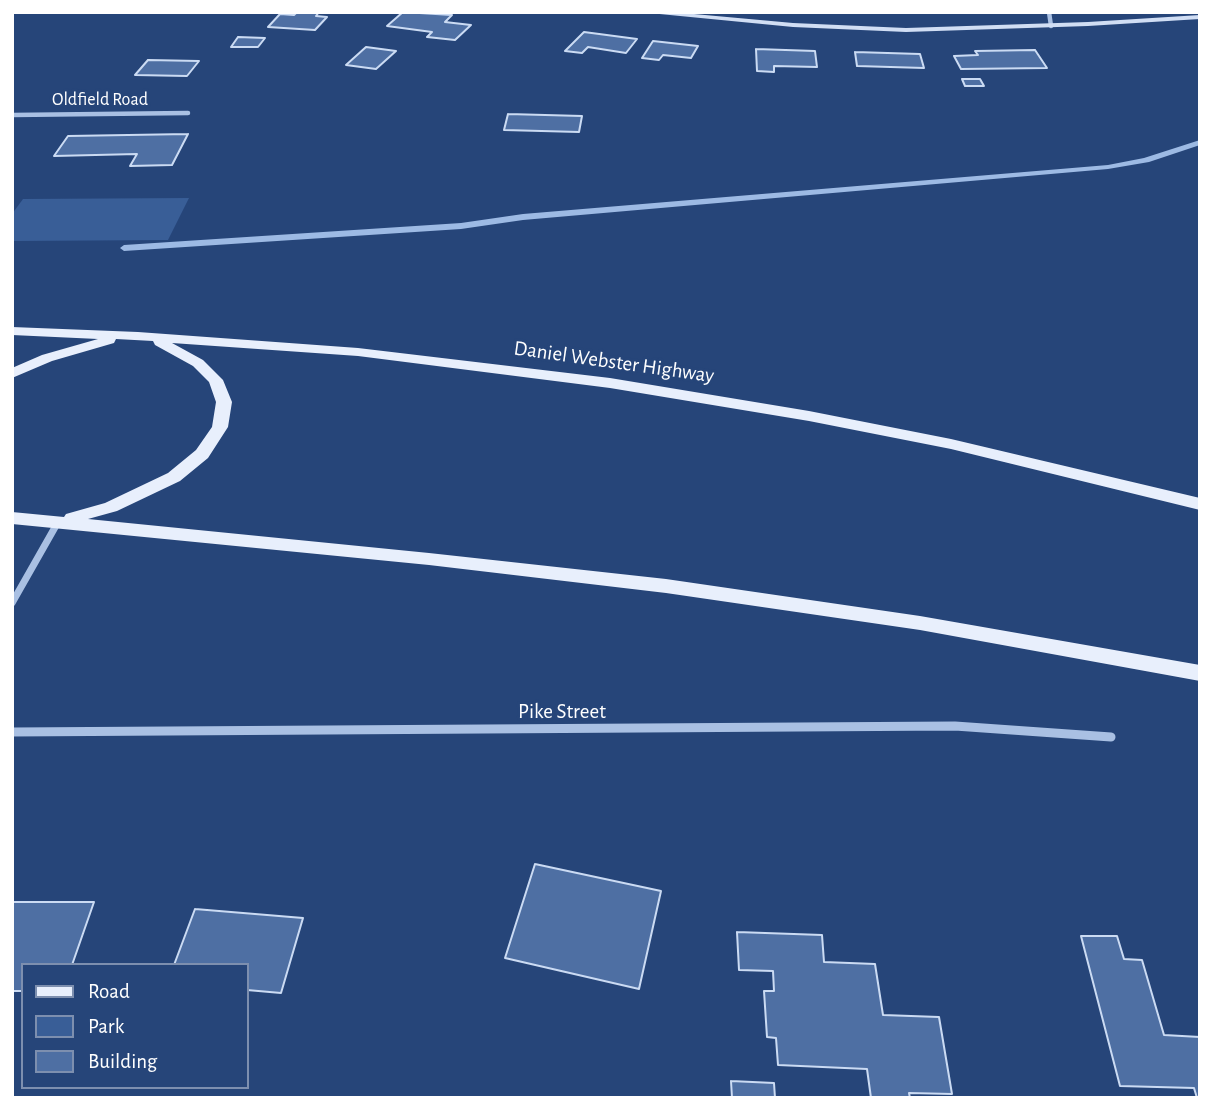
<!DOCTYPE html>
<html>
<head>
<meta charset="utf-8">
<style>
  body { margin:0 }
  #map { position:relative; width:1212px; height:1110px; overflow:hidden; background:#264579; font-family:"Alegreya Sans",sans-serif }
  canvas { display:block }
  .frame { position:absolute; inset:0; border:14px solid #fff; pointer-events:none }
  .legend { position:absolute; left:21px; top:963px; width:228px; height:126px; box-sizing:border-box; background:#264579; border:2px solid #7d8faf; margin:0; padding:9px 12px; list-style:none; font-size:21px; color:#fff }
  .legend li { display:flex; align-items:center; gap:14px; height:35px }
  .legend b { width:35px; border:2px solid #7d8faf }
</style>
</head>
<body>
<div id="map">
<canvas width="1212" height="1110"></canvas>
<div class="frame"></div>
<ul class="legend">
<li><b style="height:9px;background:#e8effc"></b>Road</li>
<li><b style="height:19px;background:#395e97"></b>Park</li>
<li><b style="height:19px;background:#4e6fa3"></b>Building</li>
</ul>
</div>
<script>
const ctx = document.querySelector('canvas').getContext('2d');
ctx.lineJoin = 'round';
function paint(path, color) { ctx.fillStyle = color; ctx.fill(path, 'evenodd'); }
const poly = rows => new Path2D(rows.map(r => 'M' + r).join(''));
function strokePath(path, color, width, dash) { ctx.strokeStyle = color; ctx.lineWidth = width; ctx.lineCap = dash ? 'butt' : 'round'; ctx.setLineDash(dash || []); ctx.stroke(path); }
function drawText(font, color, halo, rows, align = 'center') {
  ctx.font = font + ' "Alegreya Sans",sans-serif'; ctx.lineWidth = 6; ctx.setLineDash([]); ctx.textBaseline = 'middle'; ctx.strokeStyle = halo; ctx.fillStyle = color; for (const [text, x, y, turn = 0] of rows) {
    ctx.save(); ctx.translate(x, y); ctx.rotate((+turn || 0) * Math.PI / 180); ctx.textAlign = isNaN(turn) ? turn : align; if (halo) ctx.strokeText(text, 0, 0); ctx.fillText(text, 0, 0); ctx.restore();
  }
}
const green = poly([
  [189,198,168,240,12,241,12,214,23,199]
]);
const stream = poly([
  [1200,140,1200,145,1149,162,1108,169,523,220,461,229,124,251,120,248,124,245,461,223,523,214,1108,165,1144,158,1200,140]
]);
const building = poly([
  [297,12,319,12,316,16,327,17,315,30,268,27,280,14,294,15,297,12],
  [403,12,452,15,445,22,471,25,455,40,427,37,432,32,387,26,403,12],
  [584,32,637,39,626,53,588,47,582,53,565,51,584,32],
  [238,37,265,38,258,47,231,47,238,37],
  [653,41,698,46,691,58,663,55,659,60,642,58,653,41],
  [366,47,396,51,376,69,346,65,366,47],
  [756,49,815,51,817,67,774,66,774,72,757,71,756,49],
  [1035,50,1047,68,961,69,954,56,978,55,975,51,1035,50],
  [855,52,920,54,924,68,857,66,855,52],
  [148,60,199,61,187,76,135,75,148,60],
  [962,79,980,79,984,86,965,86,962,79],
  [508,114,582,116,579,132,504,130,508,114],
  [188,134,172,165,130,166,137,154,54,156,68,136,188,134],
  [535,864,661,891,639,989,505,958,535,864],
  [12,902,94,902,72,965,23,965,23,991,12,991,12,902],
  [195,909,303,918,281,993,247,990,247,965,174,965,195,909],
  [737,932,822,935,824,962,875,964,883,1015,939,1017,952,1094,909,1093,910,1098,871,1098,867,1069,778,1065,776,1038,767,1037,764,991,774,991,773,971,739,970,737,932],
  [1081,936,1117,936,1124,959,1142,960,1164,1035,1200,1037,1200,1098,1197,1098,1194,1088,1120,1086,1081,936],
  [731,1081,774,1083,775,1098,732,1098,731,1081]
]);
const streetFar2 = poly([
  [1049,12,1051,26],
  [12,115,188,113]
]);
const streetFar1 = poly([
  [12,603,58,522]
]);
const street = poly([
  [12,732,955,726,1111,737]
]);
const secondary = poly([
  [639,12,672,12,793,23,906,28,1088,22,1200,15,1200,19,1088,26,906,32,793,27,639,12]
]);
const primary = poly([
  [12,327,138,332,358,348,610,378,809,411,951,439,1200,498,1200,510,951,449,809,421,610,388,358,356,172,343,203,360,223,380,232,402,228,427,208,458,180,481,117,511,88,519,429,553,666,579,920,616,1200,665,1200,681,920,630,666,593,429,565,12,524,12,512,64,517,66,514,105,503,168,473,196,450,212,427,216,402,209,382,193,366,155,345,153,341,116,339,114,343,52,361,12,378,12,368,42,355,98,339,12,335,12,327]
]);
const farStreetnames = [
  ["Oldfield Road",100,100]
];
const streetNames = [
  ["Daniel Webster Highway",614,362,8],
  ["Pike Street",562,712]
];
paint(green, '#395e97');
paint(stream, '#9dbae4');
paint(building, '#4e6fa3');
strokePath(building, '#cbdbf3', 2);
strokePath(streetFar2, '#a9c0e3', 4.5);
strokePath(streetFar1, '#a9c0e3', 7);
strokePath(street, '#a9c0e3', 9);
paint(secondary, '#d1def4');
paint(primary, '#e8effc');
drawText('18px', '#fff', '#264579', farStreetnames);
drawText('21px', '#fff', '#264579', streetNames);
</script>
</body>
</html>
